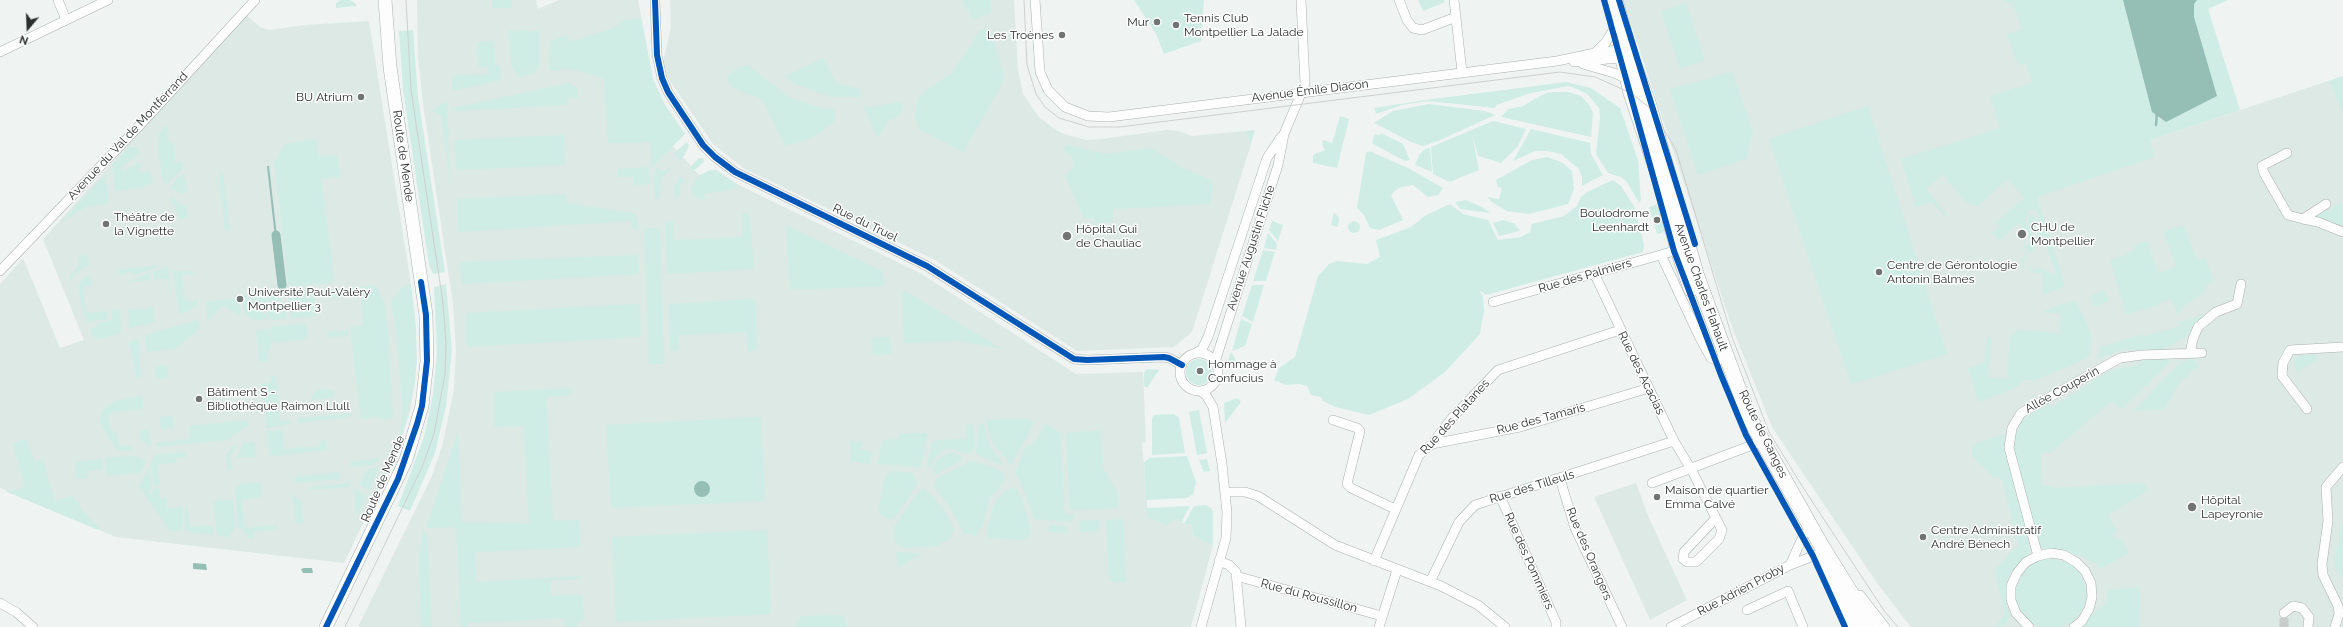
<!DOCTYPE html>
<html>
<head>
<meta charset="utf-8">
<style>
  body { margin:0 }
  #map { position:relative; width:2343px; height:627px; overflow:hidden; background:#eff4f3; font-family:Raleway,sans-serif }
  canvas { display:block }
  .north { position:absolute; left:8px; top:8px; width:40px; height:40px; -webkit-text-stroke:3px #fff; paint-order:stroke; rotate:199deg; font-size:11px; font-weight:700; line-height:16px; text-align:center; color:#2c302f }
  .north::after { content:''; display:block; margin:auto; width:14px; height:18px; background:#2c302f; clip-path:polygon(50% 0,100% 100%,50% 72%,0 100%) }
</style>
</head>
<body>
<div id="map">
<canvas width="2343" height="627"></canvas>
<div class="north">N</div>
</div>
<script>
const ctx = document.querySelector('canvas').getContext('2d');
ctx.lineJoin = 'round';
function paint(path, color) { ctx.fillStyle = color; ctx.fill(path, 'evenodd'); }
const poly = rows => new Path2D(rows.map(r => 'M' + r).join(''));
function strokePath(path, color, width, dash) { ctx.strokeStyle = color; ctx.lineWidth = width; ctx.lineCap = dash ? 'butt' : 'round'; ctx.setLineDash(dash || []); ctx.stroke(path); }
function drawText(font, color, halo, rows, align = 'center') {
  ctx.font = font + ' Raleway,sans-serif'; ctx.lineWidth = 3; ctx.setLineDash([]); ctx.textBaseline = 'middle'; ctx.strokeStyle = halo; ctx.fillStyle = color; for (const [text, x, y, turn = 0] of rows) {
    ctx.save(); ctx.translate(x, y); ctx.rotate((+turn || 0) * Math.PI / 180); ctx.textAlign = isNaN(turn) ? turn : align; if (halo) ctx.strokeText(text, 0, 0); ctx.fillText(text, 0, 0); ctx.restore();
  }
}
const built = poly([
  [417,0,536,0,538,9,559,0,638,0,653,79,665,105,685,134,672,145,701,177,716,170,737,184,920,273,1076,374,1143,372,1146,442,1142,443,1148,517,1177,518,1184,524,1191,524,1193,536,1213,545,1191,627,358,627,432,476,443,443,454,389,456,350,453,304,423,104,418,58],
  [670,0,1014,0,1018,69,1023,94,1038,116,1053,128,1064,134,1086,140,1102,139,1167,130,1178,131,1192,136,1245,131,1251,144,1192,332,1174,347,1077,351,935,260,743,168,713,144,666,75,663,62,671,28],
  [1623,0,2104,0,2150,140,2343,76,2343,627,1911,627,1877,583,1772,427,1732,327],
  [246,15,260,27,269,30,305,25,369,21,409,272,415,315,417,358,415,383,410,411,398,450,344,563,116,537,0,488,0,284,23,258,60,348,84,340,43,239],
  [1636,483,1649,518,1687,600,1650,620,1594,497]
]);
const green = poly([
  [341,0,350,0,356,4,356,6,336,8,336,3],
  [492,0,512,0,511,8,492,8],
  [962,0,990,0,991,12,973,20],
  [1134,0,1204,0,1201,41,1164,54,1156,34],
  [1418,0,1444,0,1445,2,1423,11],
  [2002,0,2228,0,2208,9,2240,110,2150,140,2155,157,2037,197,2065,286,2045,294,2043,294,2042,273,2031,273,2029,266,2023,270,2020,258,2026,256,2022,249,2033,241,2018,223,1999,240,1992,233,1999,228,1993,221,1996,222,2024,199,2008,179,1977,206,1967,203,1943,174,1926,189,1947,214,1945,216,1932,202,1916,207,1901,159,2000,128,1990,96,2032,83,2026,63,2018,65,2007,34,2022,29,2014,6],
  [2030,209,2036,210,2039,215,2037,234,2044,238,2056,273,2054,275,2041,268,2034,269,2032,272,2030,265,2024,269,2024,262,2022,259,2027,257,2023,249,2025,248,2030,253,2032,252,2036,243,2035,237,2025,221],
  [1686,3,1705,61,1680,68,1661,11],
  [641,18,653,79,665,105,685,134,651,168,650,142,608,143,604,78,570,69,549,71,550,41,567,35,570,42,614,28,622,21],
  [990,29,1003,71,1002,84,963,152,919,129,915,116,917,100,924,91,951,74,976,37,979,30],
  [413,30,418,97,445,272,433,274,429,265,403,90,399,31],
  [509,30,539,31,539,67,535,73,518,77,511,64],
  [494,41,495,65,500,65,501,80,452,91,452,76,488,74,488,67,478,67,477,42],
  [823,58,837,84,858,88,861,93,860,97,831,97,796,85,785,76],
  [748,65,787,96,821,108,835,109,834,122,812,138,785,146,762,99,733,88,728,81,728,76,738,68],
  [1732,72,1753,132,1746,159,1698,175,1670,89],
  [2343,76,2343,113,2329,81],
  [1566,82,1591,88,1620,108,1638,160,1641,200,1639,203,1627,182,1621,177,1608,173,1596,154,1600,118,1599,108,1587,94,1577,89,1568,86,1531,93,1496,105,1495,108,1428,101,1402,105,1376,114,1374,108,1433,99],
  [569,83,577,88,578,98,568,98,568,105,453,111,453,108],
  [1553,92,1568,92,1581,96,1590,106,1593,114,1591,137,1501,117,1508,109,1523,106,1546,93],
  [447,102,451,187,441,115,433,112,438,106],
  [899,102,902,103,903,108,899,116,888,120,880,136,877,137,864,108],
  [1429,104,1485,111,1495,115,1438,141,1423,146,1411,142,1374,123,1393,111],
  [1868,106,1947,354,1851,384,1769,139],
  [1340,116,1349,119,1337,168,1313,163,1313,155,1325,150,1322,144,1323,140,1332,143],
  [1493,121,1526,129,1518,146,1501,163,1478,156,1472,134,1479,170,1450,182,1433,174,1431,147],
  [167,125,169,143,174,143,175,163,182,162,183,168,166,184,162,177,158,143,159,134],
  [1531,129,1590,143,1591,154,1603,175,1582,186,1582,178,1579,169,1561,154,1547,151,1535,151,1513,161],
  [1255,130,1251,144,1245,131],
  [1381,133,1403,144,1410,160,1405,161,1373,144,1372,143,1375,134,1380,135],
  [564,135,565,165,456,170,454,140],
  [316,139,319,157,337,155,340,177,321,179,334,277,333,283,289,287,274,162,285,144],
  [687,142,689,146,681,161,674,153],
  [1066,145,1107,154,1151,148,1185,169,1213,181,1210,204,1113,209,1113,222,1094,223,1094,218,1084,219,1065,175,1071,171,1074,163,1071,156,1064,151],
  [129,147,137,148,140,153,120,168,123,172,138,162,142,166,139,169,140,173,150,171,153,183,145,185,144,187,116,191,112,165],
  [1430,148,1432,172,1415,165,1419,155,1425,149],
  [1369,151,1408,168,1443,188,1438,195,1428,197,1413,185,1398,188,1391,195,1403,220,1379,230,1370,228,1364,215,1357,208,1366,153],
  [1548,157,1563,163,1572,171,1574,189,1568,204,1529,214,1507,211,1493,203,1487,197,1499,199,1502,188,1498,187,1496,180,1532,160],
  [699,158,703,158,704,162,691,173,690,167],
  [649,167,650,184,633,185,633,177,617,177,617,169],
  [671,167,672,168,661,179,660,196,655,201,654,172,658,168,664,173],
  [710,170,716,170,737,184,737,188,704,194,705,200,695,198,690,189,698,176],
  [219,172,223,172,230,230,225,231],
  [184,174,187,192,182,194,171,188,177,178],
  [105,175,109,204,85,207,61,223],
  [680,176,685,180,680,186,680,195,676,197,674,196,674,186],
  [1613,180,1621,186,1635,208,1644,245,1643,252,1486,295,1479,290,1483,296,1484,311,1480,334,1445,372,1408,399,1369,415,1335,407,1323,401,1321,397,1311,395,1307,386,1299,384,1285,385,1274,380,1279,368,1295,357,1318,276,1329,264,1337,261,1367,264,1380,257,1376,240,1411,227,1426,215,1450,204,1463,214,1488,220,1498,240,1521,237,1530,232,1532,224,1564,216,1577,206,1581,197,1587,192],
  [566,194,567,203,633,213,638,219,638,229,632,229,631,221,458,232,457,199],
  [170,197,186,207,188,216,180,220],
  [1466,200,1484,208,1490,213,1460,209,1455,202],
  [2342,203,2343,227,2316,215],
  [1657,204,1665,232,1657,234,1649,207],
  [742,212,750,216,754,269,667,274,665,222,673,220,674,240,743,237],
  [1334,212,1339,218,1338,227,1331,225],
  [2031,214,2035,218,2036,224,2034,227,2028,222],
  [1504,220,1515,224,1520,231,1499,236,1493,223],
  [1272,221,1283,225,1278,241,1269,230],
  '1348 227a6 6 0 1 1 12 0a6 6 0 1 1-12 0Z',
  [786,225,882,271,885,283,883,286,790,290],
  [2183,225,2198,261,2205,258,2214,280,2207,286,2200,296,2185,305,2177,314,2171,299,2159,303,2160,305,2126,314,2110,260,2127,255,2126,253,2135,250,2134,245,2147,241,2158,273,2176,267,2164,232],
  [644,228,660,228,664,364,649,364],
  [1268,233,1277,244,1276,250,1264,248],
  [1263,250,1275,252,1266,281,1253,281],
  [87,255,89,264,76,273,72,280,70,279,70,276,80,264,79,256],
  [638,255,639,274,462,284,460,262],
  [157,265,158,267,133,276,131,272,119,275,118,270],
  [168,267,171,295,170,295,168,278,154,280,153,272],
  [173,271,190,271,195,274,182,275,185,301,197,300,197,305,191,310,179,314],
  [149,273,150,280,125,283],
  [91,275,92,286,83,287,86,313,107,311,107,319,87,322,80,301,79,286,83,277],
  [411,284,416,333,415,383,398,450,376,500,373,497,386,474,388,463,390,463,397,447,395,446,400,431,403,413,396,331,391,300,403,286],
  [446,284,452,351,446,406,435,453,410,511,398,506,424,437,433,395,437,353,434,287],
  [376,285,385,306,388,330,393,418,384,420,378,417,361,419,350,327,363,325,361,295,329,298,328,291],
  [1252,285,1264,285,1253,322,1242,316],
  [280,291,281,301,260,303,258,300,258,304,247,294],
  [902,291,905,291,1002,349,958,341,904,343],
  [2105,291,2108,302,2094,306,2091,295],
  [314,292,316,316,291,318,289,295],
  [242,293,257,306,258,309,270,319,256,320,244,315],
  [239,298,241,317,222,305,207,322,206,302],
  [755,299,757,348,748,353,746,332,678,335,679,350,670,351,669,304],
  [2075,300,2091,333,2090,355,2075,364,2035,380,2024,380,2015,388,1978,402,1968,368,1985,363,1987,337,1991,337,1988,377,2007,379,2010,337,2018,330,2060,333,2061,314,2042,312],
  [285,303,287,319,273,320,259,306],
  [640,304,641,337,466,347,466,313],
  [150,306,153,306,155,322,129,328,128,308,131,310,150,308],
  [120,309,121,333,98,339,93,336,90,328,97,327,97,323,112,320,112,310],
  [2209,314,2190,334,2165,349,2122,350,2097,359,2100,347,2141,334,2142,337,2181,326,2180,322],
  [1241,319,1252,324,1245,346,1232,351],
  [198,320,200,324,199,329,176,348,147,352,145,335],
  [306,323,308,339,273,343,271,327],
  [270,329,272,343,270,344,271,350,267,351,268,361,259,362,256,330],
  [347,330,348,336,329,338,328,332],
  [890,337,891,354,873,355,872,338],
  [138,339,141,378,137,378,129,342],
  [1231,352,1239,365,1237,369,1226,366],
  [2305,355,2316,355,2318,359,2296,373,2294,360,2295,357],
  [2143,358,2165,358,2170,362,2121,409,2112,401,2050,453,2041,453,2042,486,2051,486,2052,488,2144,483,2149,490,2108,515,2117,531,2113,533,2117,540,2121,538,2129,553,2101,568,2082,556,2039,548,2012,446,2022,419,2047,402,2052,407,2111,370,2139,365],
  '1186 372a13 13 0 1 1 26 0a13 13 0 1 1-26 0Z',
  [2192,359,2199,367,2191,370,2186,379,2183,377,2164,409,2133,411,2181,362],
  [167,365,168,378,156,379,155,367],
  [1147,369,1159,370,1147,388,1144,386,1144,373],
  [275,375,280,421,291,420,292,424,267,428,261,384,271,382,271,376],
  [572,388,572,395,546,397,553,521,579,520,580,547,475,552,476,582,582,576,581,579,550,581,551,596,582,595,584,621,578,621,578,627,565,627,564,618,467,623,467,627,461,627,456,527,426,528,458,431,462,522,529,524,524,426,494,427,494,392],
  [320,389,334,390,334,397,313,400,311,398,316,390],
  [142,396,143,409,111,412,108,415,111,430,117,433,119,446,132,445,133,450,117,451,100,422,101,413,108,405,122,399],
  [1237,398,1241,402,1225,423,1224,403],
  [1199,410,1207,453,1197,455,1189,412],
  [351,413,351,417,298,423,297,419],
  [1174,414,1179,418,1185,453,1152,455,1152,418,1154,415],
  [172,416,174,428,161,429,160,417],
  [761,417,765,501,611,508,606,425],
  [1029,419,1034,423,1011,465,991,440,986,420],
  [247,420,247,423,250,423,228,440,156,447,155,443,190,439,189,426],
  [973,424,975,445,971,453,963,453,950,448,944,449,935,457,929,468,927,467,932,441,966,438,966,425],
  [979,424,984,424,989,446,1003,463,1002,465,976,454],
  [1046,424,1060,433,1065,514,1074,515,1072,522,1035,519,1020,481,1015,473,1026,446,1034,444],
  [142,430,149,430,151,447,140,439],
  [282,430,284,449,318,446,321,440,326,440,328,450,270,456,267,431],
  [1101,430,1103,468,1118,493,1118,508,1070,510,1066,433],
  [928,433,920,467,877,464,883,440,899,439,899,434],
  [2005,434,2004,446,2007,461,2019,501,2030,551,2012,573,2007,584,2006,605,2010,615,2006,625,1995,627,2005,614,1995,570,2018,545,2003,482,1998,476,1995,478,1972,456,1972,445],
  [26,439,35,461,43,459,55,501,73,495,75,502,79,502,81,509,99,527,98,530,5,491,11,491,25,487,13,443],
  [850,441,863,441,860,449,873,452,870,464,851,461],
  [255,442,256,457,236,458,244,443],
  [234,445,237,446,230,456,232,470,228,470,226,456],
  [186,452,186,457,176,458,177,462,157,465,160,484,154,485,152,469,149,467,155,455],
  [951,452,960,455,962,459,937,474,934,473,933,469,937,460],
  [135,456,146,461,140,473,107,476,105,458],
  [1187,456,1196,482,1193,494,1187,498,1146,500,1144,462,1149,458],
  [380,458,372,465,351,467,351,462],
  [102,459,103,469,88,471,88,478,76,479,75,462],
  [1207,459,1210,471,1204,472,1199,460],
  [972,461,997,469,1003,473,1004,477,1004,482,989,498,983,525,976,536,964,533,950,507,934,486,937,478],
  [379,466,369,491,360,484,366,471],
  [149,468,152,487,148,493,151,495,154,488,159,489,161,499,167,498,166,509,182,507,183,522,181,531,170,531,139,487],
  [892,471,914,473,915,478,918,483,894,518,889,519,880,514,879,508,885,476],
  [339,472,340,479,295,483,295,477],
  [261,482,262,497,241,500,245,528,277,525,278,529,253,532,255,540,248,538,245,532,238,527,235,487,241,484],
  [349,483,350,487,310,490,310,487],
  [354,487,366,496,359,513,356,515],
  [924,488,943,509,954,528,951,537,937,546,903,548,898,545,894,540,894,527,919,491],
  [1011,488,1018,491,1022,498,1031,533,1026,539,1020,540,988,538,986,533,994,504,1004,492],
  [292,493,301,502,304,522,300,524,296,523],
  [233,500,235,528,228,537,217,535,213,501],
  [1206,505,1211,508,1213,512,1213,545,1193,536,1191,524,1184,524,1194,506],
  [1190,506,1181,523,1177,518,1167,525,1148,517,1146,508],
  [185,507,187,507,190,527,212,525,213,535,185,531],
  [2343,518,2343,578,2334,565],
  [1123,519,1126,582,1109,582,1106,520],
  [1099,520,1099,531,1080,532,1080,521],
  [1050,525,1066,526,1069,533,1048,532],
  [767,530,771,614,616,622,612,537],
  [427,531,432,627,421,627,419,558,423,532],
  [896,552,921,554,898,567],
  '2016 594a35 35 0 1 1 70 0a35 35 0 1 1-70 0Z',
  [2140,587,2139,627,2077,627,2107,602,2107,590],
  [842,615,845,619,847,627,795,627,797,620,802,616]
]);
const water = poly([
  [2123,0,2197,0,2194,4,2194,17,2217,96,2166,122,2152,112],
  [267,166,269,166,278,246,276,246],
  '694 489a8 8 0 1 1 16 0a8 8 0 1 1-16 0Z',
  [193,563,206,564,207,570,193,569],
  [304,568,312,568,313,573,303,573,301,569]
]);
const stream = poly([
  [2156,125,2157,113]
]);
const canal = poly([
  [276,235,282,285]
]);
const minorTunnel = poly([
  [2284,627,2284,613]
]);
const minor = poly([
  [58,0,66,20],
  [655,0,657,55,662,78,668,92,703,145,715,157,735,172,927,266,1074,359,1087,360,1164,357,1169,358,1182,365],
  [1035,0,1040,72,1048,90,1065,107,1088,116,1109,117,1557,61,1595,53,1606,42,1615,27],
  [1399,0,1407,20,1413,28,1422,30,1456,17],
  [1454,0,1462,72],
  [0,52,108,0],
  [1574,62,1619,58,1621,54,1617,50,1595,53],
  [1583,64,1614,73,1627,79],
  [2287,153,2262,166,2264,173,2288,215,2303,219,2326,204],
  [2303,219,2318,222,2343,232],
  [1661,255,1700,338,1711,358,1718,361],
  [0,271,142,123,255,0],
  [1595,275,1674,441,1691,469,1716,518,1684,552,1683,559,1687,562,1696,562,1719,539,1722,530,1716,518],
  [1493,302,1678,250],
  [1196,353,1202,349,1208,337,1267,158,1281,137],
  [2190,353,2193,339,2198,327,2216,312,2237,304,2241,284],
  '1180 372a19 19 0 1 1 38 0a19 19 0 1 1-38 0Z',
  [1215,362,1278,165,1284,134,1305,84,1301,0],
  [1200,391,1206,395,1213,407,1222,464,1227,513,1226,538,1201,627],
  [2307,409,2282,376,2283,363,2290,350,2343,347],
  [1333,420,1357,428,1360,431,1347,484,1351,488,1395,509],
  [1432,444,1520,427,1649,388],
  [1560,479,1575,528,1622,627],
  [1652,483,1755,444],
  [1226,492,1245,492,1258,496,1335,545,1441,586,1478,605,1505,627],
  [1500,496,1556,622,1556,627],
  [2038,556,2009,448,2012,428,2021,413,2120,358,2142,355,2202,353],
  [1219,561,1229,565,1236,572,1241,627],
  [1374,561,1419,455,1432,444,1452,418,1498,370,1620,330],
  [1790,565,1804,534],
  [1236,576,1382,616],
  [1430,582,1459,522,1475,505,1674,441],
  [1860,595,1885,627],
  [1836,596,1837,604,1848,627],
  [0,603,16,612,33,627],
  [1747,610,1788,591,1803,627],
  [2284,613,2293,606,2302,608,2309,617,2308,627],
  [1379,627,1397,570],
  [1671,627,1790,565,1816,555],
  [2029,627,2016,613,2011,600,2011,586,2017,573,2026,562,2038,556,2051,553,2064,555,2076,562,2085,571,2091,583,2092,597,2089,609,2082,621,2074,627],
  [2335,627,2339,614,2338,606,2323,575,2322,564,2328,521,2326,487,2343,467]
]);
const secondary = poly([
  [326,627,406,460,422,406,427,361,426,315,390,67,385,0]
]);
const primary = poly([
  [1615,0,1632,60,1648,102,1696,274,1749,417,1821,545,1872,627],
  [1621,51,1631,93,1658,174,1678,250,1691,289],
  [1821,563,1859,627]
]);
const tram = poly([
  [1024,0,1027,65,1036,94,1045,107,1059,118,1089,127,1119,127,1560,72,1595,77,1631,93,1650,108,1657,118,1676,150,1732,337,1769,432,1802,486,1885,612,1898,627],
  [345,627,422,467,434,434,445,374,446,344,443,303,411,90,406,0]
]);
const cycleway = poly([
  [655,0,657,55,662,78,668,92,703,145,715,157,735,172,927,266,1074,359,1087,360,1164,357,1169,358,1182,365],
  [1604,0,1674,251,1721,375,1746,435,1813,556,1845,627],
  [1619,0,1695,244],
  [326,627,398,479,417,424,422,406,427,361,426,315,421,282]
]);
const markers = [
  [1157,22,4,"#707574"],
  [1176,25,4,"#707574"],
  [1062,35,4,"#707574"],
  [361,97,4,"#707574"],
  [1657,220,4,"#707574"],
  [106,224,4,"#707574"],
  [2022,234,5,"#707574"],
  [1067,236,5,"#707574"],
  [1879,272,4,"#707574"],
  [240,299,4,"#707574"],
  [1200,371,4,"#707574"],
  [199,399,4,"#707574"],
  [1657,497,4,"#707574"],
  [2192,507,5,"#707574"],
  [1923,537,4,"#707574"]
];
const poiNames = [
  ["Tennis Club",1184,18],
  ["Montpellier La Jalade",1184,32],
  ["Mur",1149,22,"right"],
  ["Les Troènes",1054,35,"right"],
  ["BU Atrium",353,97,"right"],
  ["Boulodrome",1649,213,"right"],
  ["Leenhardt",1649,227,"right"],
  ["Théâtre de",114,217],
  ["la Vignette",114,231],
  ["CHU de",2031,227],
  ["Montpellier",2031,241],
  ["Hôpital Gui",1076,229],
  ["de Chauliac",1076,243],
  ["Centre de Gérontologie",1887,265],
  ["Antonin Balmes",1887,279],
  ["Université Paul-Valéry",248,292],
  ["Montpellier 3",248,306],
  ["Hommage à",1208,364],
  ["Confucius",1208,378],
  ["Bâtiment S -",207,392],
  ["Bibliothèque Raimon Llull",207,406],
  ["Maison de quartier",1665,490],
  ["Emma Calvé",1665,504],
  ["Hôpital",2201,500],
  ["Lapeyronie",2201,514],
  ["Centre Administratif",1931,530],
  ["André Bénech",1931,544]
];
const streetNames = [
  ["Avenue Émile Diacon",1310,91,-7],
  ["Avenue du Val de Montferrand",128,136,-47],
  ["Route de Mende",403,156,82],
  ["Rue du Truel",865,223,26],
  ["Avenue Augustin Fliche",1251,248,-72],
  ["Rue des Palmiers",1585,276,-16],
  ["Avenue Charles Flahault",1701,287,70],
  ["Rue des Acacias",1641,373,64],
  ["Allée Couperin",2062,390,-29],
  ["Rue des Platanes",1455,417,-48],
  ["Rue des Tamaris",1541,419,-15],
  ["Route de Ganges",1763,434,64],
  ["Route de Mende",383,479,-67],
  ["Rue des Tilleuls",1532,487,-17],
  ["Rue des Orangers",1589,554,67],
  ["Rue des Pommiers",1529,561,66],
  ["Rue Adrien Proby",1741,590,-28],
  ["Rue du Roussillon",1309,596,15]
];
paint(built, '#dce9e5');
paint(green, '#cfede5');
paint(water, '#95bfb4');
strokePath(stream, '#95bfb4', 2.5);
strokePath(canal, '#95bfb4', 9);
strokePath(minorTunnel, '#c8cdcc', 9, [9, 4.5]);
strokePath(minor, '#acb0af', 10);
strokePath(secondary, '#acb0af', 14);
strokePath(primary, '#acb0af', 16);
strokePath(minor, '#fdfdfd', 9);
strokePath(secondary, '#fdfdfd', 13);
strokePath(primary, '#fdfdfd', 15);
strokePath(tram, '#cecfcf', 1);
strokePath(cycleway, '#0057b8', 6);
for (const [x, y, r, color] of markers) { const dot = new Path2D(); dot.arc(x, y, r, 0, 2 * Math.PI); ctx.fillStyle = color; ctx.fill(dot); strokePath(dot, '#fff', 1.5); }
drawText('12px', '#2c302f', '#fff', poiNames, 'left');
drawText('12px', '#2c302f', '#fff', streetNames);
</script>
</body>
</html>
